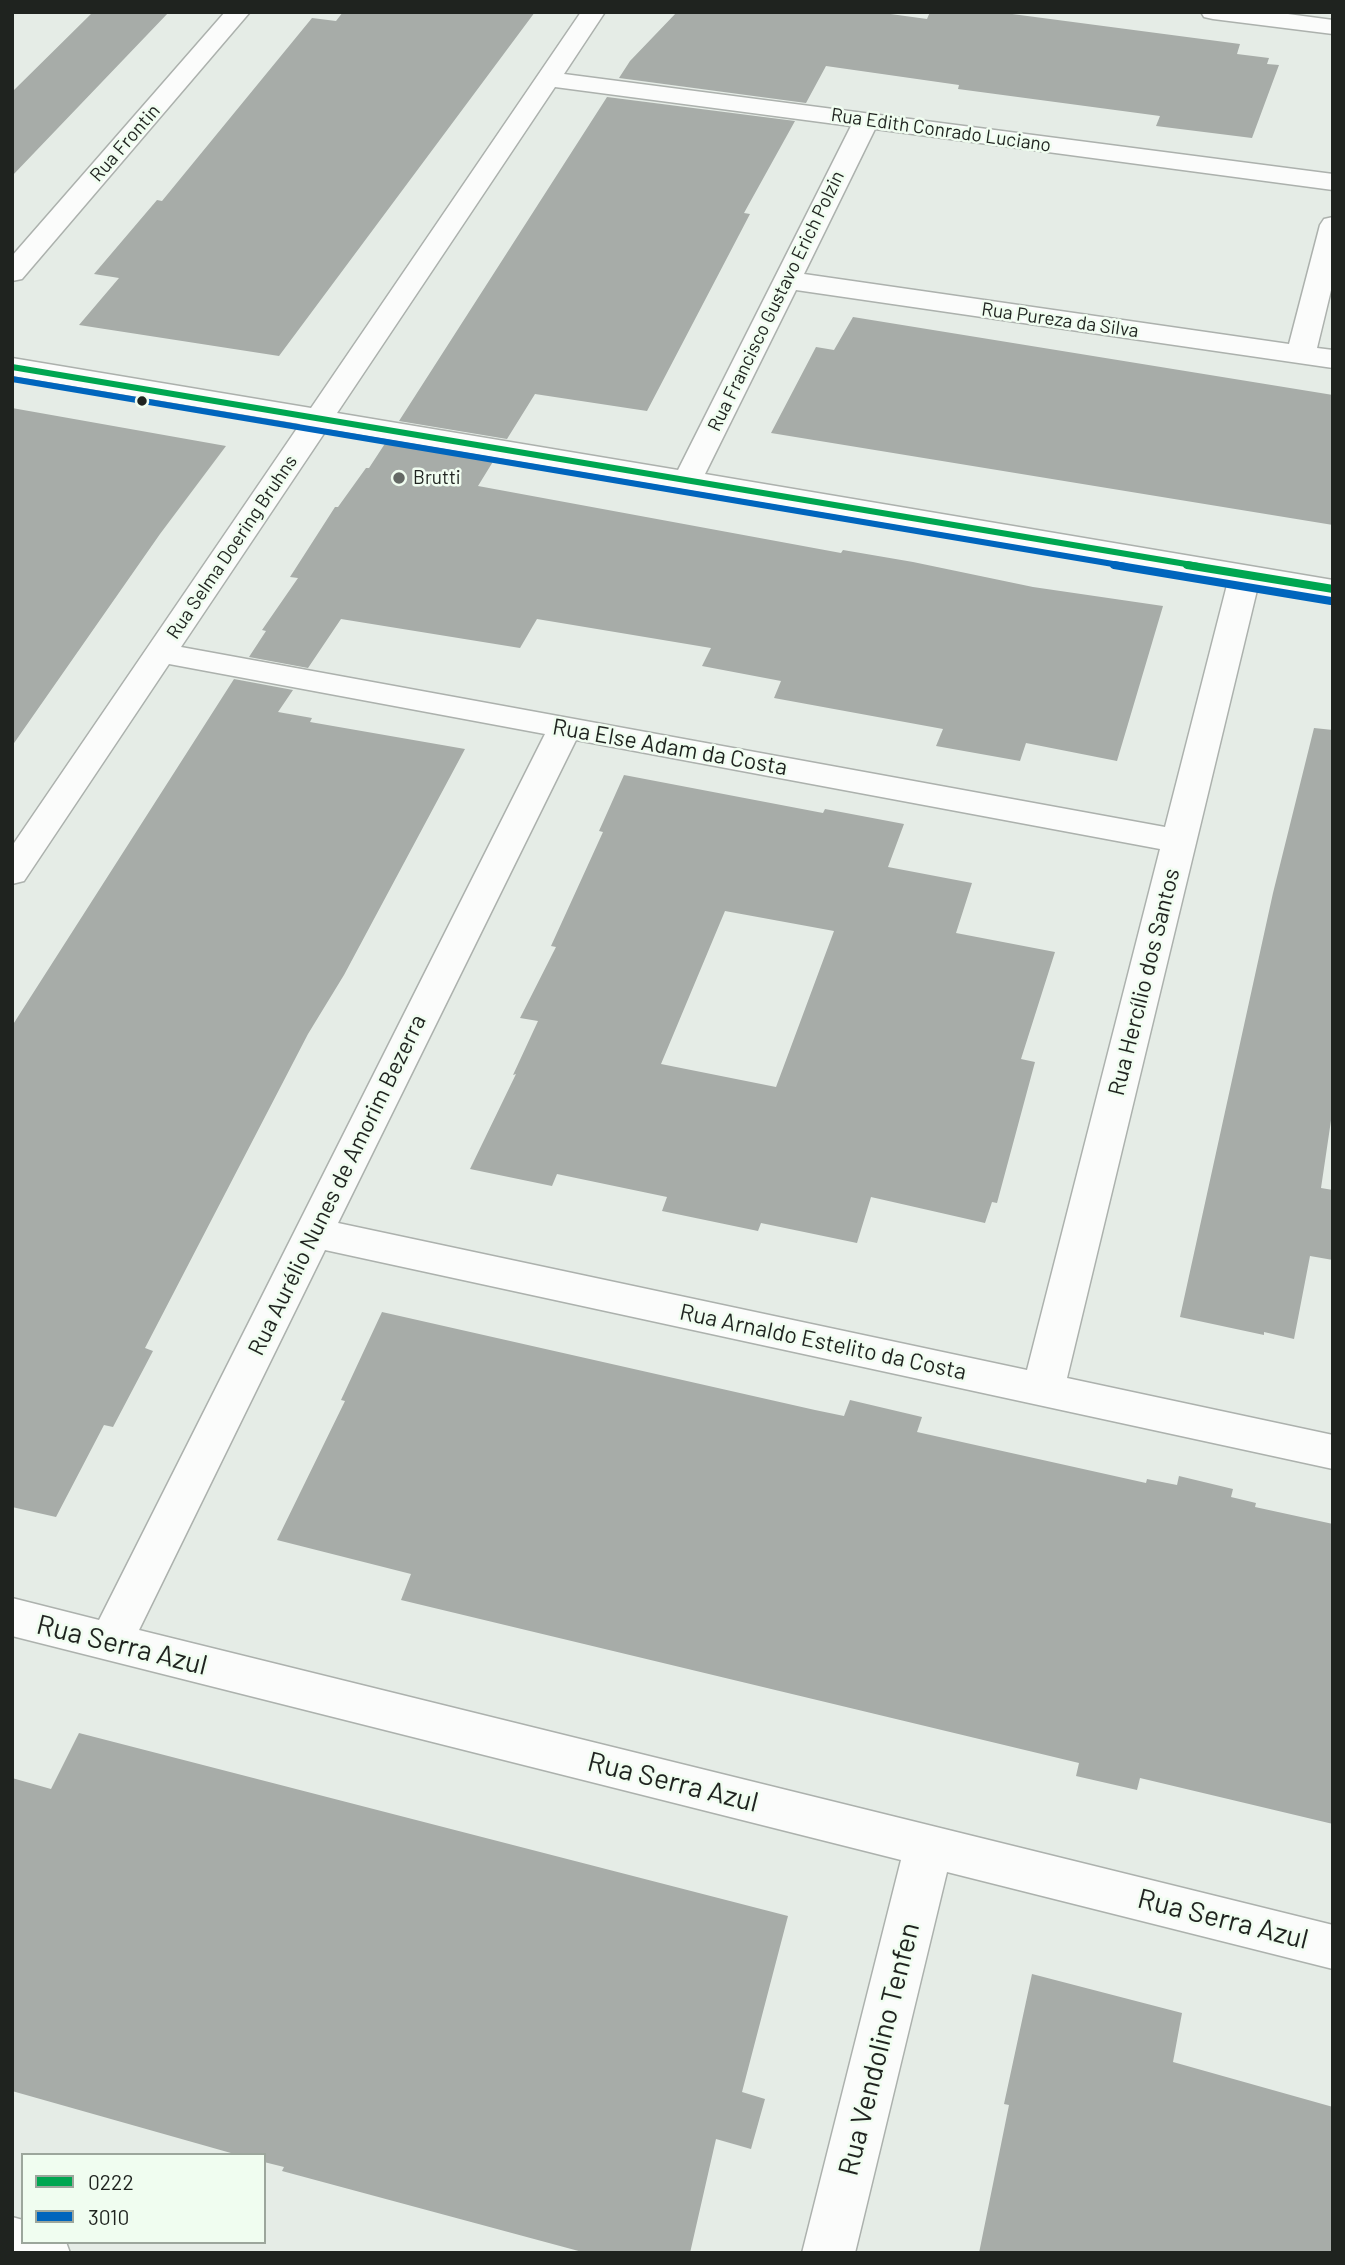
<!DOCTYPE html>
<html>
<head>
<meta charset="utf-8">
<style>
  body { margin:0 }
  #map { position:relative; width:1345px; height:2265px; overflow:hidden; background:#e5ece6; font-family:Barlow,sans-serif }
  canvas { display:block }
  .frame { position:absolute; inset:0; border:14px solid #1f231f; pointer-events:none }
  .legend { position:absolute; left:21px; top:2153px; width:245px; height:91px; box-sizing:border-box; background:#f0fdf0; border:2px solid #9ca69c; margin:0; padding:9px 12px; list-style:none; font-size:21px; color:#1f231f }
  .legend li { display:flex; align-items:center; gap:14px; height:35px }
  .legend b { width:35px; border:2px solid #9ca69c }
</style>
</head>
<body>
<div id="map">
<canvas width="1345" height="2265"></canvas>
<div class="frame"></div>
<ul class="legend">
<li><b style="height:9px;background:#00a651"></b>0222</li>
<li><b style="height:9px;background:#0065bd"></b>3010</li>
</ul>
</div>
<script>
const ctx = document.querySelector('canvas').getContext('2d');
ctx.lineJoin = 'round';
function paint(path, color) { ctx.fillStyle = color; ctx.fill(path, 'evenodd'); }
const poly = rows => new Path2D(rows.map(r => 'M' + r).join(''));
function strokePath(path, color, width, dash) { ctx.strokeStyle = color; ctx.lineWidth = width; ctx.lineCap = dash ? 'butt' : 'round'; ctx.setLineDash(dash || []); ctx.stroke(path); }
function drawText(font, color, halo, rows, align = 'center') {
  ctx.font = font + ' Barlow,sans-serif'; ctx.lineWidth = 5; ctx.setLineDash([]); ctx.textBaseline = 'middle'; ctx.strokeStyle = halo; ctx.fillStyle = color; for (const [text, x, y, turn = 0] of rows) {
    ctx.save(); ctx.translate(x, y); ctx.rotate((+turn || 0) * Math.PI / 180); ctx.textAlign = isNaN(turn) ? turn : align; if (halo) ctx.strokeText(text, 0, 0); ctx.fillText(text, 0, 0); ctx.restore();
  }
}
const building = poly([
  [93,12,169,12,12,176,12,92],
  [343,12,535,12,279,356,79,325,119,278,94,274,157,200,162,201,312,18,336,21],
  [677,12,876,12,927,19,930,12,997,12,1240,44,1237,54,1269,58,1267,64,1279,65,1252,138,1156,126,1160,116,958,89,959,85,826,66,806,103,619,78,630,61],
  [607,97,795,121,744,213,750,214,647,411,535,394,507,439,399,421],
  [853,317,1333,395,1333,525,771,433,816,347,834,350],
  [12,408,226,446,160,534,12,746],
  [386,442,494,460,478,486,841,553,843,550,913,562,1033,587,1163,606,1117,761,1026,743,1020,761,936,746,943,729,774,698,781,681,702,666,711,648,537,619,520,648,341,619,308,668,249,657,266,631,262,630,298,578,290,577,335,507,338,507,366,468,369,468],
  [234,679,293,690,278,712,312,718,310,722,465,749,344,975,308,1034,145,1348,153,1351,113,1427,104,1425,56,1517,12,1507,12,1026],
  [1314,728,1333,730,1333,1107,1321,1188,1333,1190,1333,1260,1310,1256,1294,1339,1264,1332,1264,1335,1180,1317,1273,893],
  [624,775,823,813,825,809,904,824,888,867,972,883,956,933,1055,952,1021,1059,1035,1062,997,1203,992,1202,985,1223,871,1197,857,1243,761,1223,758,1231,662,1211,667,1197,557,1174,552,1186,470,1169,516,1074,513,1075,538,1021,520,1018,556,947,551,946,603,832,599,831],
  [725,911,834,931,776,1087,661,1064],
  [382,1312,815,1410,844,1416,850,1400,922,1417,917,1432,1146,1483,1147,1479,1177,1485,1179,1476,1233,1489,1231,1497,1256,1503,1255,1507,1333,1524,1333,1824,1140,1778,1137,1790,1076,1776,1079,1763,401,1600,411,1574,277,1540,345,1401,341,1400],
  [79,1733,788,1916,742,2092,765,2099,751,2149,716,2139,690,2253,586,2253,282,2171,284,2167,264,2162,264,2155,238,2155,12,2091,12,1778,51,1789],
  [1032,1974,1182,2013,1173,2062,1333,2107,1333,2253,979,2253,1009,2105,1004,2104]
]);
const minor = poly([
  [225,12,250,12,22,279,12,281,12,256,225,12],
  [581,12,605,12,564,74,1333,174,1333,190,875,129,804,274,1289,344,1320,225,1324,219,1333,217,1333,282,1317,348,1333,350,1333,368,796,290,705,474,1333,580,1333,598,1258,586,1067,1378,1333,1435,1333,1469,325,1250,139,1630,1333,1925,1333,1969,947,1872,855,2253,802,2253,901,1860,12,1636,12,1598,99,1620,545,734,169,664,24,881,12,884,12,846,300,424,12,376,12,358,311,408,581,12],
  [555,87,851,126,678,470,337,413,555,87],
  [327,429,1228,581,1165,827,181,647,327,429],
  [576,740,1160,849,1027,1370,338,1223,576,740],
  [1201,12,1273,12,1333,20,1333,34,1213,19,1204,17,1201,12],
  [12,2217,23,2220,23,2242,66,2242,70,2253,12,2253,12,2217]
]);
const bus1Far1 = poly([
  [12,367,1198,566]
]);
const bus1 = poly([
  [1187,565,1333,589]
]);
const bus2Far1 = poly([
  [12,379,1125,566]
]);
const bus2 = poly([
  [1114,565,1331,601]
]);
const markers = [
  [142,401,6,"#1f231f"],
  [399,478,7,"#646965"]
];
const farStreetnames = [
  ["Rua Edith Conrado Luciano",941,130,8],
  ["Rua Frontin",125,143,-49],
  ["Rua Francisco Gustavo Erich Polzin",776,301,-64],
  ["Rua Pureza da Silva",1060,320,8],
  ["Rua Selma Doering Bruhns",232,547,-56]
];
const farPoinames = [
  ["Brutti",413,478]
];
const streetNames = [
  ["Rua Else Adam da Costa",670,747,10],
  ["Rua Hercílio dos Santos",1144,982,-76],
  ["Rua Aurélio Nunes de Amorim Bezerra",337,1185,-64],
  ["Rua Arnaldo Estelito da Costa",823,1342,12]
];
const nearStreetnames = [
  ["Rua Serra Azul",122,1645,14],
  ["Rua Serra Azul",673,1782,14],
  ["Rua Serra Azul",1223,1919,14],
  ["Rua Vendolino Tenfen",879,2049,-76]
];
paint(building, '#a7aca8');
strokePath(minor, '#acb1ad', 3);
paint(minor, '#fbfcfb');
strokePath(bus1Far1, '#00a651', 6);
strokePath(bus1, '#00a651', 8);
strokePath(bus2Far1, '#0065bd', 6);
strokePath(bus2, '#0065bd', 8);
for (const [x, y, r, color] of markers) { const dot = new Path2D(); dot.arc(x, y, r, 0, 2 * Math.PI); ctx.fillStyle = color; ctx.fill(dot); strokePath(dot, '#f0fdf0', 2.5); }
drawText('19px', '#1f231f', '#f0fdf0', farStreetnames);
drawText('19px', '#1f231f', '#f0fdf0', farPoinames, 'left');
drawText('23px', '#1f231f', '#f0fdf0', streetNames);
drawText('28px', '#1f231f', '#f0fdf0', nearStreetnames);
</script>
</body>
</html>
